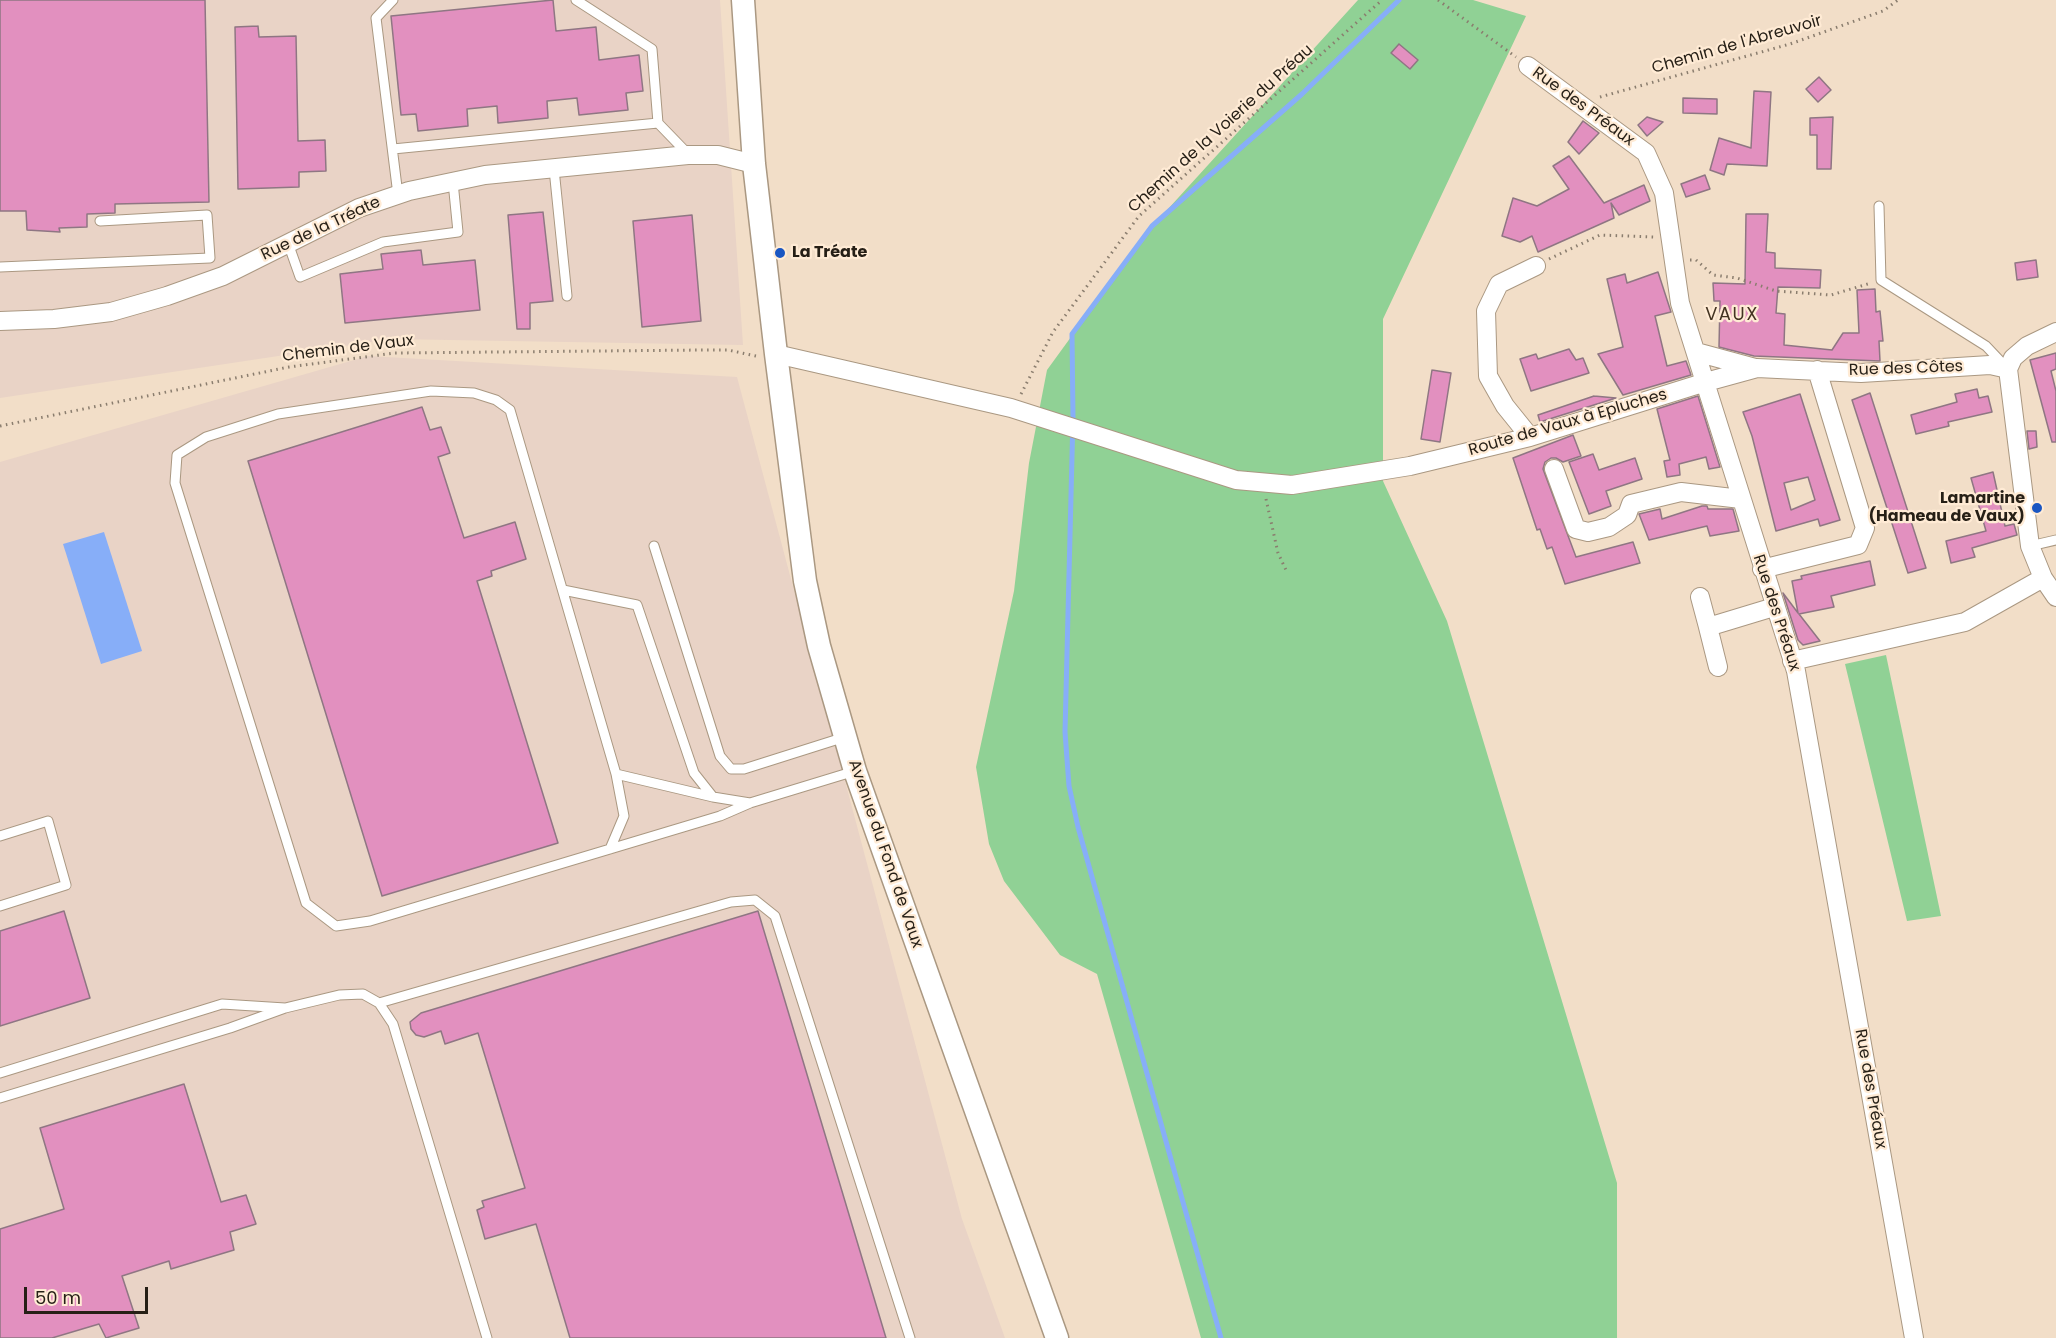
<!DOCTYPE html>
<html>
<head>
<meta charset="utf-8">
<style>
  body { margin:0 }
  #map { position:relative; width:2056px; height:1338px; overflow:hidden; background:#f2dec8; font-family:Poppins,sans-serif }
  canvas { display:block }
  .scale { position:absolute; left:24px; top:1287px; width:124px; height:27px; box-sizing:border-box; border:3px solid #261f16; border-top:0; padding-left:8px; font-size:18px; line-height:21px; white-space:nowrap; color:#261f16; -webkit-text-stroke:4px #ffebd5; paint-order:stroke }
</style>
</head>
<body>
<div id="map">
<canvas width="2056" height="1338"></canvas>
<div class="scale">50 m</div>
</div>
<script>
const ctx = document.querySelector('canvas').getContext('2d');
ctx.lineJoin = 'round';
function paint(path, color) { ctx.fillStyle = color; ctx.fill(path, 'evenodd'); }
const poly = rows => new Path2D(rows.map(r => 'M' + r).join(''));
function strokePath(path, color, width, dash) { ctx.strokeStyle = color; ctx.lineWidth = width; ctx.lineCap = dash ? 'butt' : 'round'; ctx.setLineDash(dash || []); ctx.stroke(path); }
function drawText(font, color, halo, rows, align = 'center') {
  ctx.font = font + ' Poppins,sans-serif'; ctx.lineWidth = 4.5; ctx.setLineDash([]); ctx.textBaseline = 'middle'; ctx.strokeStyle = halo; ctx.fillStyle = color; for (const [text, x, y, turn = 0] of rows) {
    ctx.save(); ctx.translate(x, y); ctx.rotate((+turn || 0) * Math.PI / 180); ctx.textAlign = isNaN(turn) ? turn : align; if (halo) ctx.strokeText(text, 0, 0); ctx.fillText(text, 0, 0); ctx.restore();
  }
}
const industrial = poly([
  [0,0,720,0,743,345,391,339,0,398],
  [368,356,737,377,962,1219,1005,1338,0,1338,0,462]
]);
const green = poly([
  [1358,0,1473,0,1526,16,1383,319,1383,481,1447,621,1617,1183,1617,1338,1201,1338,1097,974,1060,955,1004,881,989,844,976,767,1014,591,1029,463,1047,370,1148,231],
  [1886,655,1941,916,1907,921,1845,664]
]);
const water = poly([
  [104,532,142,651,101,664,63,544]
]);
const stream = poly([
  [1221,1338,1078,827,1069,786,1065,732,1073,417,1072,334,1152,226,1302,94,1399,0]
]);
const building = poly([
  [0,0,205,0,209,202,115,204,115,213,87,214,87,227,59,228,60,232,27,230,26,211,0,211,0,0],
  [553,0,556,31,596,27,599,60,639,55,643,91,626,93,628,110,579,115,577,98,547,101,548,118,498,123,497,106,467,109,468,126,418,131,416,114,401,115,391,16,553,0],
  [258,26,259,37,296,36,298,141,325,140,326,171,299,172,299,187,238,189,235,27,258,26],
  [1399,44,1418,60,1410,69,1391,53,1399,44],
  [1819,77,1831,90,1818,102,1806,89,1819,77],
  [1754,91,1771,92,1767,166,1727,164,1724,175,1710,170,1719,138,1751,148,1754,91],
  [1683,98,1717,99,1717,114,1683,113,1683,98],
  [1647,117,1663,122,1647,136,1638,125,1647,117],
  [1833,117,1831,169,1817,169,1817,135,1810,135,1810,118,1833,117],
  [1583,121,1599,133,1579,154,1568,142,1583,121],
  [1569,156,1604,203,1644,185,1650,201,1619,215,1611,203,1614,218,1538,252,1532,236,1520,242,1502,236,1513,198,1537,206,1569,189,1553,166,1569,156],
  [1705,175,1710,189,1686,197,1681,184,1705,175],
  [543,212,553,301,530,303,530,329,517,329,508,215,543,212],
  [1746,214,1768,214,1766,252,1775,253,1775,268,1821,270,1820,288,1778,287,1776,313,1785,314,1784,345,1832,350,1843,333,1859,333,1857,290,1875,289,1876,312,1880,311,1883,341,1879,341,1880,361,1754,356,1719,347,1720,301,1714,301,1713,283,1745,284,1746,214],
  [692,215,701,321,642,327,633,221,692,215],
  [421,250,423,265,475,260,480,310,345,323,340,274,383,269,381,254,421,250],
  [2036,260,2038,277,2017,280,2015,263,2036,260],
  [1658,272,1671,312,1655,316,1667,366,1686,361,1691,375,1623,395,1598,354,1623,347,1607,279,1625,274,1627,283,1658,272],
  [1569,349,1576,360,1583,358,1589,373,1531,391,1520,359,1536,354,1538,359,1569,349],
  [2056,353,2056,369,2051,371,2056,391,2056,442,2052,442,2030,360,2056,353],
  [1432,370,1451,373,1440,442,1421,439,1432,370],
  [1977,389,1979,398,1988,396,1992,412,1948,422,1949,426,1916,434,1911,415,1957,402,1955,394,1977,389],
  [1870,393,1926,568,1908,573,1852,400,1870,393],
  [1800,394,1840,520,1820,526,1818,519,1776,531,1752,436,1743,412,1800,394],
  [1808,477,1815,500,1791,510,1784,483,1808,477],
  [1594,396,1616,398,1540,422,1538,415,1594,396],
  [1698,396,1720,467,1709,469,1706,457,1679,464,1680,475,1667,477,1664,461,1670,460,1657,409,1698,396],
  [422,407,430,430,441,427,450,453,438,457,464,538,515,522,526,559,491,571,492,576,477,581,558,843,382,896,248,461,422,407],
  [2027,431,2036,431,2037,447,2029,449,2027,431],
  [1573,435,1581,456,1563,462,1556,458,1551,458,1545,462,1543,469,1576,557,1633,542,1640,563,1565,584,1552,547,1547,549,1540,529,1537,530,1513,458,1573,435],
  [1593,454,1599,470,1635,458,1642,479,1606,491,1611,506,1589,514,1569,462,1593,454],
  [1993,472,2005,526,2014,524,2017,535,1972,548,1975,557,1951,563,1946,541,1986,531,1971,478,1993,472],
  [1702,506,1707,506,1708,509,1733,509,1739,531,1710,536,1707,526,1649,540,1639,514,1660,509,1662,519,1702,506],
  [1870,561,1875,585,1831,596,1834,607,1799,614,1820,641,1803,645,1798,640,1783,593,1798,613,1792,581,1802,579,1801,576,1870,561],
  [64,911,90,998,0,1026,0,931,64,911],
  [758,911,886,1338,570,1338,536,1224,485,1239,477,1210,484,1207,482,1201,525,1188,478,1033,445,1044,441,1031,424,1037,416,1035,411,1029,410,1022,421,1013,758,911],
  [184,1084,221,1202,246,1195,256,1224,230,1232,234,1250,171,1269,169,1261,122,1276,139,1328,106,1338,99,1324,52,1338,0,1338,0,1229,64,1209,40,1128,184,1084]
]);
const path = poly([
  [1438,0,1516,57],
  [1600,97,1790,44,1883,11,1898,0],
  [1549,259,1600,235,1654,237],
  [1690,260,1696,260,1713,275,1737,278,1776,291,1831,295,1871,283],
  [1021,394,1053,332,1139,216,1382,0],
  [0,426,289,367,395,353,702,350,728,350,756,356],
  [1266,499,1278,553,1286,570]
]);
const service = poly([
  [393,0,376,18,398,195],
  [576,0,652,49,658,123,688,154],
  [393,149,658,123],
  [554,169,567,296],
  [1879,206,1881,280,1986,346,2004,365],
  [288,243,300,277,383,242,458,232,453,182],
  [0,267,210,258,207,215,100,221],
  [654,546,720,756,731,769,744,769,845,737],
  [2030,546,2056,540],
  [563,590,637,605,694,773,713,797,750,803],
  [713,797,616,774,510,410,496,400,474,393,431,391,278,414,206,437,177,455,175,483,306,903,336,926,370,921,720,816,750,803,855,771],
  [0,836,48,821,66,885,0,906],
  [610,849,624,816,616,774],
  [379,1003,731,902,755,900,775,916,910,1338],
  [285,1008,339,995,363,994,379,1003,393,1024,487,1338],
  [0,1073,222,1004,285,1008,230,1028,0,1098]
]);
const minor = poly([
  [1528,66,1646,153,1664,193,1680,303,1796,671,1914,1338],
  [0,321,54,319,111,312,167,296,223,276,359,208,409,191,485,175,688,155,718,155,754,164],
  [1696,352,1755,368],
  [776,354,1011,408,1236,480,1292,485,1410,466,1530,437,1706,382,1757,368,1861,373,1990,365,2008,369],
  [2008,369,2030,546,2043,578,2056,597],
  [2008,369,2013,358,2027,346,2056,332],
  [1530,437,1505,406,1488,376,1486,311,1499,284,1536,266],
  [1554,469,1576,529,1588,532,1609,527,1627,515,1631,504,1681,492,1741,499],
  [1762,569,1858,545,1865,528,1817,370],
  [1700,597,1708,627,1774,607],
  [1708,627,1718,667],
  [1792,661,1965,622,2043,578]
]);
const tertiary = poly([
  [743,0,754,164,776,354,805,581,819,646,855,771,1057,1338]
]);
const markers = [
  [780,253,6,"#1a56c2"],
  [2037,508,6,"#1a56c2"]
];
const streetNames = [
  ["Chemin de l'Abreuvoir",1737,45,-16],
  ["Rue des Préaux",1583,107,36],
  ["Chemin de la Voierie du Préau",1221,129,-42],
  ["Rue de la Tréate",321,229,-25],
  ["Chemin de Vaux",348,349,-7],
  ["Rue des Côtes",1906,369,-2],
  ["Route de Vaux à Epluches",1568,423,-16],
  ["Rue des Préaux",1776,613,72],
  ["Avenue du Fond de Vaux",885,854,71],
  ["Rue des Préaux",1870,1089,80]
];
const poiNames = [
  ["La Tréate",792,253],
  ["Lamartine",2025,499,"right"],
  ["(Hameau de Vaux)",2025,517,"right"]
];
const neighbourhoodNames = [
  ["VAUX",1732,315]
];
paint(industrial, '#e9d3c6');
paint(green, '#90d195');
paint(water, '#87aef8');
strokePath(stream, '#87aef8', 5);
paint(building, '#e290bf');
strokePath(building, '#8f7683', 1.5);
strokePath(service, '#aa9882', 11);
strokePath(minor, '#aa9882', 20);
strokePath(tertiary, '#aa9882', 25);
strokePath(path, '#8a7d6e', 3, [1.5, 4.5]);
strokePath(service, '#fff', 9);
strokePath(minor, '#fff', 18);
strokePath(tertiary, '#fff', 22);
for (const [x, y, r, color] of markers) { const dot = new Path2D(); dot.arc(x, y, r, 0, 2 * Math.PI); ctx.fillStyle = color; ctx.fill(dot); strokePath(dot, '#ffebd5', 2); }
drawText('16px', '#261f16', '#ffebd5', streetNames);
drawText('bold 16px', '#261f16', '#ffebd5', poiNames, 'left');
ctx.letterSpacing = '1.5px';
drawText('18px', '#443422', '#ffebd5', neighbourhoodNames);
ctx.letterSpacing = '0px';
</script>
</body>
</html>
